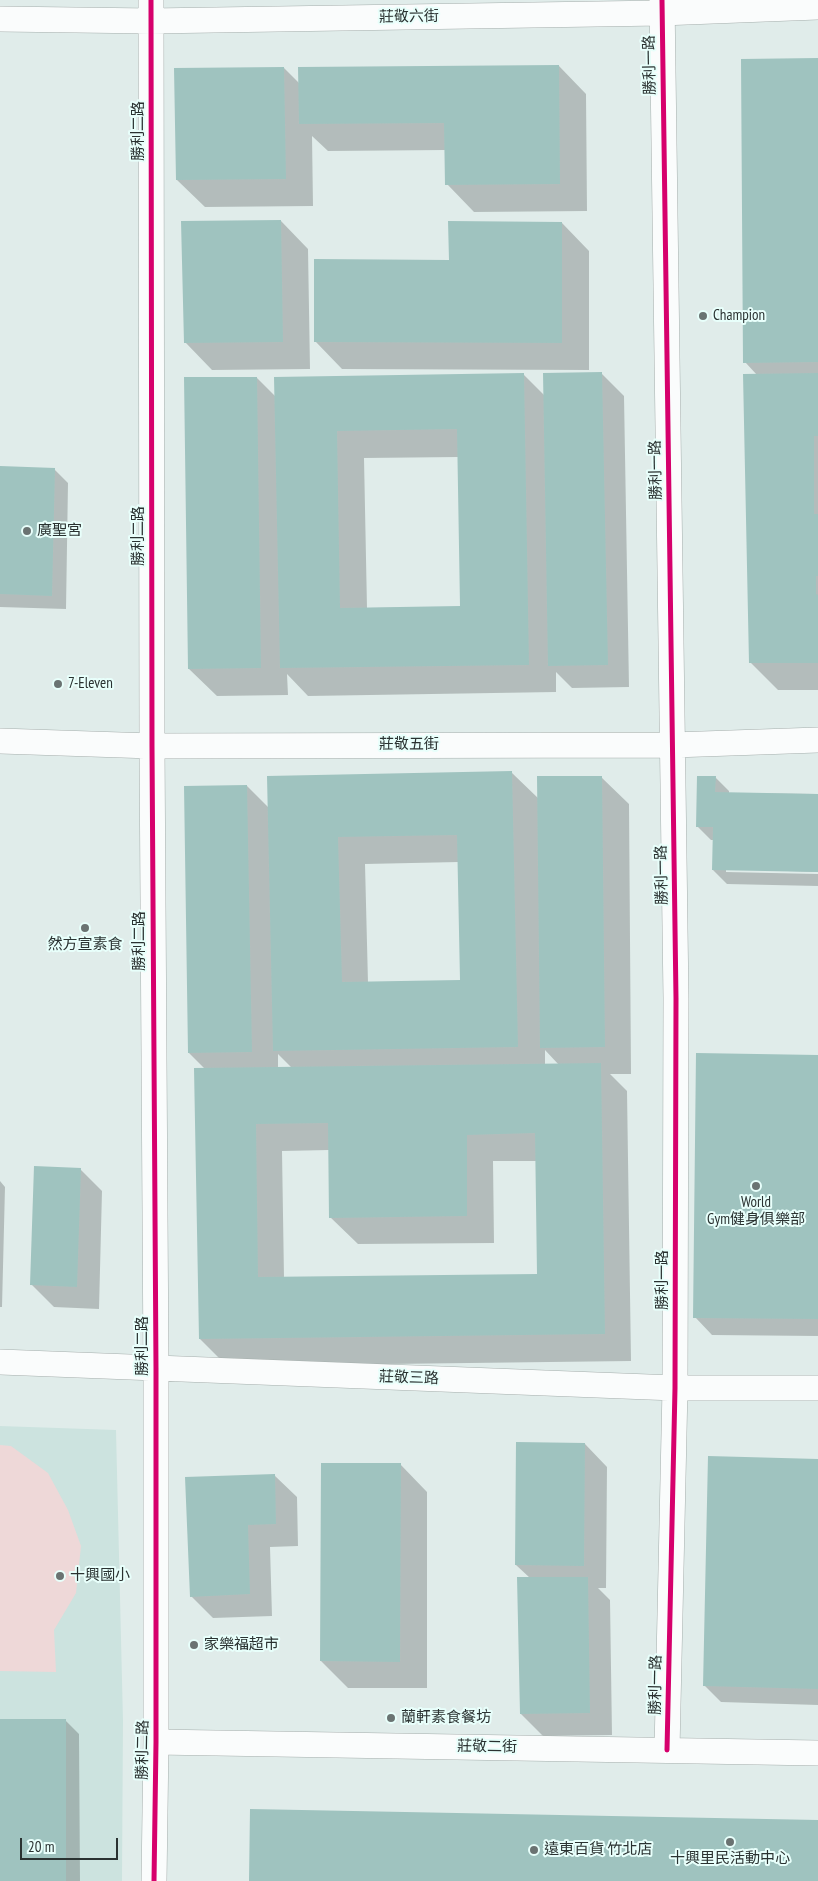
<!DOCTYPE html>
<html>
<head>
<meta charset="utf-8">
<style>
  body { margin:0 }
  #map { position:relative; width:818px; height:1881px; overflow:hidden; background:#e0ecea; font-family:"PT Sans Narrow",sans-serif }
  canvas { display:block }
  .scale { position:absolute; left:20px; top:1838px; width:98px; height:22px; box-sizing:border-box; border:2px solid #2a3231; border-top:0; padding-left:6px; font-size:15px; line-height:18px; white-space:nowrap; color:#2a3231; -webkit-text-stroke:4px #e8fffb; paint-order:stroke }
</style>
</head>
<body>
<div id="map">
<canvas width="818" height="1881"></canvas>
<div class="scale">20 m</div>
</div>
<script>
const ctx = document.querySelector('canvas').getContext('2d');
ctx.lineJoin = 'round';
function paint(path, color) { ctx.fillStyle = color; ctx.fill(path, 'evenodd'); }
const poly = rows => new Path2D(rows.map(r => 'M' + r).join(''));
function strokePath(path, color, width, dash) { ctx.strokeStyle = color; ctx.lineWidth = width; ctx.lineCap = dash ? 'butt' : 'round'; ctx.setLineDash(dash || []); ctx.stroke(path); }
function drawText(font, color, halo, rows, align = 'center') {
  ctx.font = font + ' "PT Sans Narrow","Noto Sans TC",sans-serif'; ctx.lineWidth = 4; ctx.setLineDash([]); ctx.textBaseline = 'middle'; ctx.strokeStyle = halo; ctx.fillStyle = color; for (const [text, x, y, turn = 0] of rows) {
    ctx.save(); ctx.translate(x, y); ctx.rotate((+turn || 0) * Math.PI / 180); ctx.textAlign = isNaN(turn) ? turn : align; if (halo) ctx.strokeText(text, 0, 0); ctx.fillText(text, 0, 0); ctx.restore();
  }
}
const built = poly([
  [0,1426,116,1430,123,1721,122,1881,0,1881]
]);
const green = poly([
  [0,1445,11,1446,48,1473,68,1510,81,1546,76,1593,54,1630,56,1672,0,1671]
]);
const shadow = poly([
  [818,60,818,690,778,690,751,663,757,375,745,362],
  [559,66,586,94,587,211,474,212,447,184,446,150,328,151,312,136,313,206,205,207,177,180,284,68,300,84],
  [281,221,308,249,310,369,212,370,185,342],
  [562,223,589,251,589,370,342,369,315,341,450,261],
  [523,374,544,395,602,374,624,396,629,687,572,688,556,672,556,692,308,696,287,674,288,695,217,696,189,669,257,378,276,397],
  [459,457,462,607,367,608,364,458],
  [0,467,54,469,68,483,66,609,0,607],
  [512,773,539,799,601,777,629,804,631,1074,610,1074,627,1091,631,1361,227,1366,200,1339,205,1069,189,1053,247,786,269,808],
  [459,862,462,981,368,983,365,864],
  [545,1050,559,1065,545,1065],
  [278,1054,292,1068,278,1068],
  [329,1150,330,1217,358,1244,494,1243,493,1161,536,1161,538,1275,284,1278,282,1151],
  [715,777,729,791,729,793,818,794,818,872,726,869,726,872,818,874,818,886,727,884,713,870,714,840,711,840,697,826],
  [818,1056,818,1336,712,1335,695,1317],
  [80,1169,102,1191,99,1309,54,1307,32,1285],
  [0,1181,5,1187,2,1307,0,1307],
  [585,1444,607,1467,606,1588,598,1588,610,1600,612,1735,543,1736,521,1714,530,1578,516,1565],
  [818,1460,818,1705,721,1702,704,1685],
  [400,1464,427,1492,427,1688,348,1688,321,1661],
  [274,1475,297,1497,298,1546,270,1547,272,1616,213,1618,191,1596],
  [65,1720,79,1734,80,1881,0,1881,0,1721]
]);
const building = poly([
  [818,58,818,362,743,363,741,59],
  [559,65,560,184,445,185,444,123,299,124,298,67],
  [284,67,286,179,176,180,174,68],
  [281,220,283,342,184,343,181,221],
  [448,221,562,222,562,343,314,342,314,259,449,260],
  [602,372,608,665,548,666,543,373],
  [524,373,529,665,280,668,274,377],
  [457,429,460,606,340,608,337,431],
  [818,373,818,436,814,436,814,514,818,514,818,576,816,576,816,594,818,595,818,663,749,663,743,374],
  [184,377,257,377,261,668,188,669],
  [0,466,55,468,52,596,0,594],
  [512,771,518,1047,273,1051,267,776],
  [457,835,460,980,342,982,338,837],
  [537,776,602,776,605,1047,540,1048],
  [697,776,716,776,715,792,818,794,818,872,712,870,713,827,696,827],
  [247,785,252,1052,188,1053,184,786],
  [696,1053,818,1055,818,1319,693,1318],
  [601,1063,605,1334,199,1339,194,1068],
  [328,1123,329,1218,467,1216,467,1135,535,1133,537,1274,258,1277,256,1124],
  [34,1166,81,1168,77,1287,30,1285],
  [516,1442,585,1443,584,1566,515,1565],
  [708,1456,818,1459,818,1689,703,1686],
  [321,1463,401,1463,400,1662,320,1661],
  [275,1474,276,1524,248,1525,250,1594,190,1597,185,1477],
  [517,1577,588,1577,590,1713,520,1714],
  [0,1719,66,1719,66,1881,0,1881],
  [250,1809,818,1820,818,1881,249,1881]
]);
const minor = poly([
  [151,0,152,746,156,1368,156,1742,154,1881],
  [662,0,676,998,675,1388,667,1750],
  [0,19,151,21,661,13,818,7],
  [0,741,152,746,673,745,818,740],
  [0,1362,675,1388,818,1388],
  [156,1742,818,1753]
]);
const cycleway = poly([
  [151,0,152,746,156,1368,156,1742,154,1881],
  [662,0,676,998,675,1388,667,1750]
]);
const markers = [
  [703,316,5,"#6a7372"],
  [27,531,5,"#6a7372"],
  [58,684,5,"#6a7372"],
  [85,928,5,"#6a7372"],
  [756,1186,5,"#6a7372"],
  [60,1576,5,"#6a7372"],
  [194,1645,5,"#6a7372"],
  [391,1718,5,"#6a7372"],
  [730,1842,5,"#6a7372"],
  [534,1850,5,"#6a7372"]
];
const streetNames = [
  ["莊敬六街",409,17,-1],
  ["勝利一路",650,65,-91],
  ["勝利二路",139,131,-90],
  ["勝利一路",656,470,-91],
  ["勝利二路",139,536,-90],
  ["莊敬五街",409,745],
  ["勝利一路",662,875,-91],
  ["勝利二路",140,941,-90],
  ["勝利一路",663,1280,-90],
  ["勝利二路",143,1346,-90],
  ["莊敬三路",409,1378,2],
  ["勝利一路",656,1685,-89],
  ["莊敬二街",487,1747,1],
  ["勝利二路",143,1750,-89]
];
const poiNames = [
  ["Champion",713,316],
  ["廣聖宮",37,531],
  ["7-Eleven",68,684],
  ["然方宣素食",85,945,"center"],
  ["World",756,1203,"center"],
  ["Gym健身俱樂部",756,1220,"center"],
  ["十興國小",70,1576],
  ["家樂福超市",204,1645],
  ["蘭軒素食餐坊",401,1718],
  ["遠東百貨 竹北店",544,1850],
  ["十興里民活動中心",730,1859,"center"]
];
paint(built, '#cce3df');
paint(green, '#eed8d8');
paint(shadow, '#0003');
paint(building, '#9fc3bf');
strokePath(minor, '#a5aeac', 26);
strokePath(minor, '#fafcfc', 25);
strokePath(cycleway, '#d6006c', 5);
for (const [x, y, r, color] of markers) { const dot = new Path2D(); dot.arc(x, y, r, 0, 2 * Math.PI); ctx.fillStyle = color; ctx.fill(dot); strokePath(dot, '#e8fffb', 2); }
drawText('15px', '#2a3231', '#e8fffb', streetNames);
drawText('15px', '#2a3231', '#e8fffb', poiNames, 'left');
</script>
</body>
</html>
